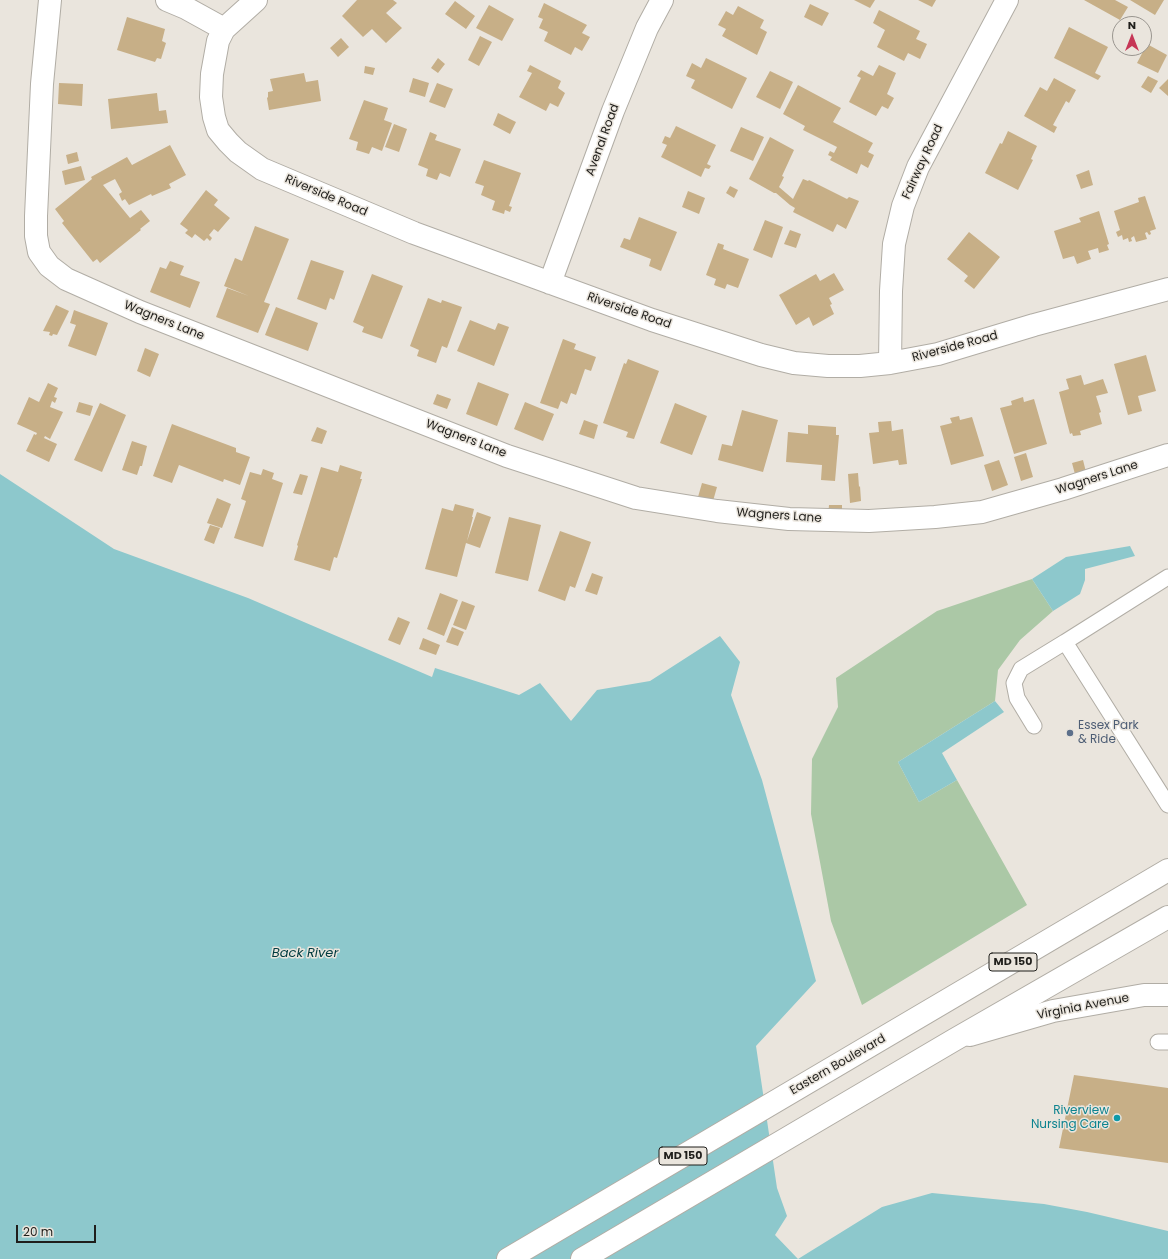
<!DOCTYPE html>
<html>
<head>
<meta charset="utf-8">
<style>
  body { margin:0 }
  #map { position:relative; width:1168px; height:1259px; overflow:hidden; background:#eae5dd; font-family:Poppins,sans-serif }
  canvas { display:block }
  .north { position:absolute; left:1112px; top:16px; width:40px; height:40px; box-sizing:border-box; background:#eae5dd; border:1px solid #99958f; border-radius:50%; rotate:0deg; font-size:11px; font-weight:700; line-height:16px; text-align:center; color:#1f1e1b }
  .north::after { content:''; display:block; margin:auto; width:14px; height:18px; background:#c63656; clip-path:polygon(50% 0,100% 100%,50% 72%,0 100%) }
  .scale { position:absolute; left:16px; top:1225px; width:80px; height:18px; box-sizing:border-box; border:2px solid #1f1e1b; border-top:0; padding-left:5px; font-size:12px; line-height:14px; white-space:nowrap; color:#1f1e1b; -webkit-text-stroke:3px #eae5dd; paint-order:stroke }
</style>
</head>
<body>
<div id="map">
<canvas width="1168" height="1259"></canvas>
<div class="north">N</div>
<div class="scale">20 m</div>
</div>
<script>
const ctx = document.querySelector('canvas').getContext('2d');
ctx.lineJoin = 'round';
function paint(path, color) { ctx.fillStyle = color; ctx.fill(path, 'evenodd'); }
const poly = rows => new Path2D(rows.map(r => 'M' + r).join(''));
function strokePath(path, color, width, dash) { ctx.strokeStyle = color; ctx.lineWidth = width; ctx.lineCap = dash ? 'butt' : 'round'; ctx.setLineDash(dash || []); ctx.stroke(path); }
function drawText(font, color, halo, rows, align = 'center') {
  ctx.font = font + ' Poppins,sans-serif'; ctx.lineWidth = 3; ctx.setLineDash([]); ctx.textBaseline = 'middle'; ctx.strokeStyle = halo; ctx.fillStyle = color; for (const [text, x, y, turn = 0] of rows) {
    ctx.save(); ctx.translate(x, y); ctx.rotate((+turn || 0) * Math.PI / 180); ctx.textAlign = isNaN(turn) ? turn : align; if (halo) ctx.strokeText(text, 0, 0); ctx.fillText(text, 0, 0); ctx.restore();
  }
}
const green = poly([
  [1032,579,1053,611,1020,640,998,670,995,701,898,762,919,802,957,780,1027,905,862,1005,831,921,811,814,812,759,838,707,836,678,937,611]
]);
const water = poly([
  [0,474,114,549,248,598,432,677,435,668,519,695,540,683,571,721,597,690,650,681,720,636,740,662,731,695,762,780,816,981,756,1046,777,1188,787,1216,775,1235,798,1259,882,1207,932,1193,1044,1204,1087,1212,1168,1231,1168,1259,0,1259],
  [1130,546,1135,556,1085,569,1085,580,1080,594,1053,611,1032,579,1066,557],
  [995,701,1004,712,942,753,957,780,919,802,898,762]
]);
const building = poly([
  [357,0,393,0,397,3,386,13,402,28,386,43,372,29,363,37,342,16],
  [854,0,875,0,870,8],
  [918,0,936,0,932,7],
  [1084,0,1115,0,1128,7,1120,20],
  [1130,0,1164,0,1155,15],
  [455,1,475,16,466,29,445,14],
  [544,3,587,25,582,33,590,37,582,51,575,47,571,55,544,41,548,32,539,28,543,19,538,17],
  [810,4,829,13,822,26,804,17],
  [489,5,514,19,502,41,476,28],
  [738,6,764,20,760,28,767,32,757,55,722,36,726,29,718,25,726,11,733,15],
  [879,10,920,31,916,39,927,44,920,59,908,53,904,61,877,47,885,30,873,23],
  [127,17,165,29,162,41,166,43,161,59,157,58,155,62,117,50],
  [1069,27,1108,47,1095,73,1101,76,1098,80,1054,58],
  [480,36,492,42,479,66,468,60],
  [341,38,349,47,338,57,330,48],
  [1147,44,1167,55,1158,73,1137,63],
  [438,58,445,64,438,73,431,68],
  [706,58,747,78,732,109,691,88,695,80,686,76,692,63,701,68],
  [530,65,561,81,558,88,565,93,558,107,550,103,546,111,519,97,532,73,527,71],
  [879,65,896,73,887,94,894,98,888,109,882,106,876,116,849,102,861,78,857,76,861,70,873,76],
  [365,66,375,68,373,75,364,73],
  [770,71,793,82,780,109,756,97],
  [304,73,306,82,318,80,321,101,269,110,267,98,268,97,268,92,273,91,270,79],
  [1148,76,1158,81,1151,93,1141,87],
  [413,78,429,83,425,97,409,92],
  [1054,78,1076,90,1069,103,1066,101,1053,125,1057,127,1054,133,1024,116,1040,87,1047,91],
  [1168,79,1168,96,1159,88],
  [59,83,83,84,82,106,58,104],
  [437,83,453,89,445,108,429,102],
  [798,85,841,108,833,122,873,143,868,152,874,155,868,168,861,164,857,174,830,160,832,157,828,155,830,151,834,153,837,147,803,130,805,126,783,114],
  [157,93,159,111,166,110,168,123,111,129,108,99],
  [364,100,388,108,384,120,392,123,382,151,372,147,369,154,356,150,358,142,349,139],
  [498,113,516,122,510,134,493,125],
  [394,124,407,129,399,152,385,147],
  [676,126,716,145,707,164,711,166,709,169,705,168,701,177,661,157,667,145,662,143,665,136,670,138],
  [741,127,764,137,753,161,730,151],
  [1008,131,1037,146,1031,159,1033,160,1018,190,985,173,1000,143,1002,144],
  [430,132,437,135,435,140,461,149,450,177,440,173,437,180,426,176,428,169,418,165],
  [770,137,794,150,782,176,784,177,779,187,793,199,803,179,808,181,809,180,847,199,849,197,859,201,846,229,837,224,833,232,793,212,795,208,790,205,776,193,774,193,749,179],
  [170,145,186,175,169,184,171,188,152,196,151,194,129,205,125,199,122,201,119,194,122,192,115,179,103,185,130,218,141,210,150,221,140,229,141,230,100,263,97,259,93,262,62,223,64,221,55,209,92,179,91,177,127,157,132,165],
  [77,152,79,161,68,164,66,155],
  [484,160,521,173,509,206,512,207,510,212,505,210,504,214,492,210,495,201,481,195,484,186,475,183],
  [81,166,85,180,65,185,62,171],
  [1089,170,1093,185,1081,189,1076,175],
  [730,186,738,190,734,198,726,193],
  [206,190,218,200,214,205,230,218,218,232,214,229,209,235,212,238,210,241,207,238,204,241,195,234,192,238,185,233,188,230,180,224],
  [688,191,705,198,699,214,682,207],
  [1145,196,1156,229,1150,231,1151,234,1149,235,1147,232,1145,233,1147,239,1136,242,1134,236,1131,238,1132,241,1129,242,1128,238,1123,240,1122,235,1118,237,1116,232,1120,230,1114,211,1139,202,1138,198],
  [1099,211,1109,244,1107,245,1109,250,1099,253,1098,248,1088,251,1091,259,1077,264,1074,256,1063,259,1054,231,1081,222,1079,218],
  [639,217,677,232,661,271,649,266,651,259,620,247,624,238,630,240],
  [765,220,783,227,772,258,753,250],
  [255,226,289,239,264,302,270,304,258,333,216,317,227,288,249,296,224,286,235,258,242,261],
  [790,230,801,234,796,248,784,244],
  [969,232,1000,257,974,289,964,281,968,276,947,259],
  [718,243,724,245,723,249,749,259,738,288,727,284,725,289,714,285,716,279,706,275],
  [311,260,344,271,334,300,330,298,326,310,297,299],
  [170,261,184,266,180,275,200,282,190,308,150,292,160,267,166,269],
  [834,273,844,290,829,298,832,304,830,305,834,314,813,326,809,317,796,325,779,295,816,274,820,281],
  [372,274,403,286,382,339,362,332,364,327,353,322],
  [428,298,441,303,442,300,462,307,447,348,442,346,436,363,417,356,419,350,410,346],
  [56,305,69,311,57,335,53,334,52,336,49,335,50,332,43,331],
  [276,307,318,323,308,351,265,335],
  [74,310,108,323,96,356,68,346,76,325,70,323],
  [470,320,495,330,498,323,509,327,494,366,457,351],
  [563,339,576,344,574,349,596,357,591,371,585,369,576,395,571,393,567,404,561,401,558,409,540,403],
  [145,348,159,354,150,377,137,371],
  [1146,355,1156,391,1138,396,1142,411,1128,415,1114,364],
  [628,359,659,371,634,439,626,437,628,432,603,423,624,363,626,364],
  [1081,375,1084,385,1103,379,1108,393,1096,396,1101,412,1099,413,1102,424,1080,431,1081,435,1073,436,1072,433,1070,434,1059,392,1069,389,1066,379],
  [478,382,509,394,497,426,466,414],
  [48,383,58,388,54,397,57,398,55,403,52,401,50,407,63,412,50,439,45,436,44,438,57,444,49,462,26,451,34,434,36,435,37,433,17,424,29,397,39,402],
  [437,394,451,399,447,409,433,404],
  [1023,397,1024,402,1034,399,1047,444,1014,454,1000,408,1012,405,1011,401],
  [79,402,93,406,90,416,76,412],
  [525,402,554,414,543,441,514,429],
  [100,403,126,415,102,472,74,460],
  [675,403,707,416,692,455,660,443],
  [742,410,778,420,763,472,718,460,722,444,732,446],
  [959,416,960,420,972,417,984,456,951,465,940,426,952,423,950,418],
  [584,420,598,425,594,439,579,434],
  [891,421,892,431,903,429,907,464,899,465,898,460,873,464,869,433,879,432,878,422],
  [172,424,236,448,236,452,250,457,240,485,224,479,223,482,179,465,172,483,153,476],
  [808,425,836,427,836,435,839,435,835,481,821,480,822,465,786,462,788,432,808,434],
  [317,427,327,431,322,444,311,441],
  [132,441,147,446,142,466,140,466,137,475,122,470],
  [1026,453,1033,477,1021,481,1014,457],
  [999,460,1008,485,992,491,984,465],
  [1083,460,1087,476,1076,478,1072,463],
  [340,465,362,472,360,479,362,479,337,558,334,557,330,571,294,560,298,546,297,545,321,467,338,472],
  [263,469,274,473,272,479,283,483,263,547,234,538,246,501,241,499,250,472,261,475],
  [858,473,859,487,860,486,861,501,850,503,848,474],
  [300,474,308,476,302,495,293,493],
  [702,483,717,487,713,501,698,497],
  [217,498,231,504,222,528,207,523],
  [455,504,474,509,472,517,473,517,467,541,477,512,491,517,480,548,466,543,457,577,425,569,442,508,453,511],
  [829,505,842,505,842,517,828,516],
  [509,517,541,525,528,581,495,573],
  [210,525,220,528,214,544,204,540],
  [560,531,591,542,575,588,570,586,565,601,538,591],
  [592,573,603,577,597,595,585,591],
  [440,593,458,600,444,636,427,629],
  [462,601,475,606,466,630,453,625],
  [398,617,410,622,400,645,388,640],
  [452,627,464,632,458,646,446,642],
  [423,638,440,645,436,655,419,649],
  [1074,1075,1168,1088,1168,1163,1059,1148]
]);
const lane = poly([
  [1065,642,1168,577],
  [1034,726,1017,698,1014,683,1021,669,1065,642,1168,805],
  [1158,1042,1168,1042]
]);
const street = poly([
  [50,0,42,84,36,216,36,236,39,252,49,266,66,279,140,312,507,456,636,498,717,511,789,519,869,521,935,517,982,512,1063,489,1168,455],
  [167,0,186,8,224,29],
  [256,0,224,29,218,41,212,74,211,97,214,117,218,130,228,142,238,152,262,169,414,233,652,320,761,355,794,363,828,366,860,366,890,363,938,354,1034,325,1168,289],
  [550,283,613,111,647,28,662,0],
  [890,363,891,291,894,244,903,206,918,167,1007,0],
  [970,1035,1053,1011,1144,995,1168,995]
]);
const primary = poly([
  [508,1259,1168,870],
  [582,1259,954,1040,1168,917]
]);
const markers = [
  [1070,733,4,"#5c6f8a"],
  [1117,1118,4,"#0f9aa8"]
];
const shields = [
  [1013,962,48],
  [683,1156,48]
];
const shieldNames = [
  ["MD 150",1013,962],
  ["MD 150",683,1156]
];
const streetNames = [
  ["Avenal Road",603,140,-70],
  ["Fairway Road",923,162,-65],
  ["Riverside Road",326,196,23],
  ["Riverside Road",629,311,19],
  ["Wagners Lane",164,321,22],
  ["Riverside Road",955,347,-15],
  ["Wagners Lane",466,439,21],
  ["Wagners Lane",1097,478,-18],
  ["Wagners Lane",779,516,4],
  ["Virginia Avenue",1083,1007,-11],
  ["Eastern Boulevard",838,1065,-30]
];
const serviceNames = [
  ["Essex Park",1078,726],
  ["& Ride",1078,740]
];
const cultureNames = [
  ["Riverview",1109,1111],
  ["Nursing Care",1109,1125]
];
const waterNames = [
  ["Back River",305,954]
];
paint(green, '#abc8a6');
paint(water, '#8dc8cc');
paint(building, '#c7af87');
strokePath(lane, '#b1ada5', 17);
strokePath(street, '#b1ada5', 24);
strokePath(primary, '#b1ada5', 24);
strokePath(lane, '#fff', 15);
strokePath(street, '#fff', 22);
strokePath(primary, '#fff', 22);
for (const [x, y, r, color] of markers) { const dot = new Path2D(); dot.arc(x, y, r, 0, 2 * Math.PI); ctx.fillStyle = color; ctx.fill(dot); strokePath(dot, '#eae5dd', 1.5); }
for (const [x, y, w] of shields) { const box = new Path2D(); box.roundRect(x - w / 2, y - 9, w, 18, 3); ctx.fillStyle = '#eae5dd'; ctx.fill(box); strokePath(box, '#1f1e1b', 1); }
drawText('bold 11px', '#1f1e1b', null, shieldNames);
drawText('12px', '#1f1e1b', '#eae5dd', streetNames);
drawText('12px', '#4e5e75', '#eae5dd', serviceNames, 'left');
drawText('12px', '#0d838f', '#eae5dd', cultureNames, 'right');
drawText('italic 13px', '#023c40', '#eae5dd', waterNames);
</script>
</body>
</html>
